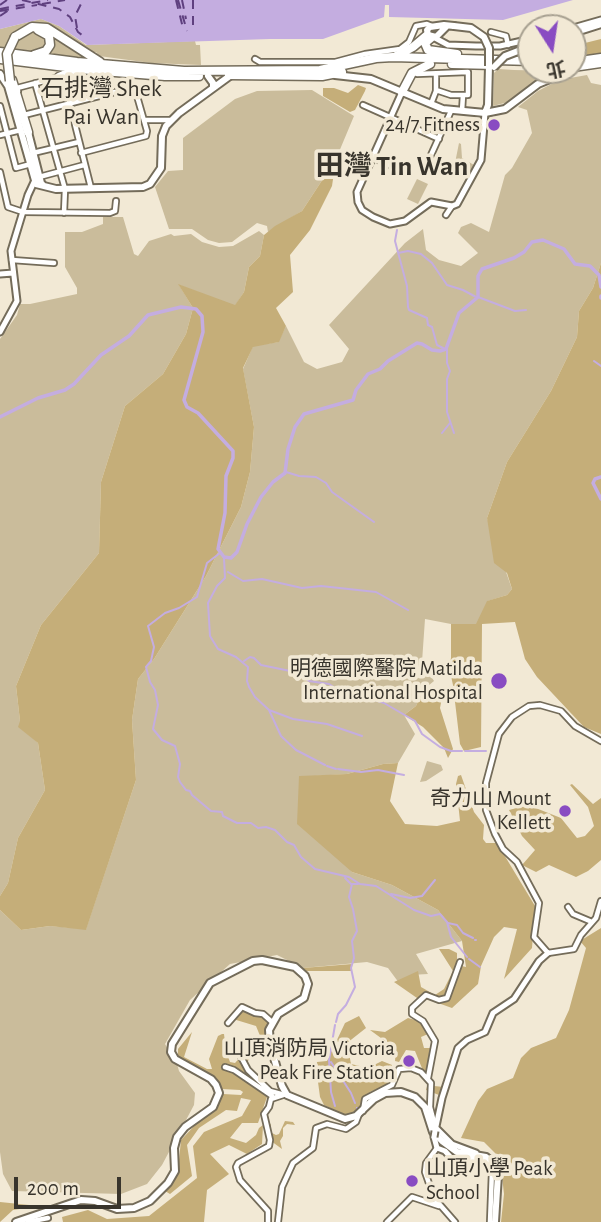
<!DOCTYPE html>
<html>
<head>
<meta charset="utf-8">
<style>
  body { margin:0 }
  #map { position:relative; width:601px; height:1222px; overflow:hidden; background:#f2e9d5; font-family:"Alegreya Sans","Noto Sans TC",sans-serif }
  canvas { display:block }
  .north { position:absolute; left:517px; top:14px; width:70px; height:70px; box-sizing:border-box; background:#f2e9d5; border:2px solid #a8a191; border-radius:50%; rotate:168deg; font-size:19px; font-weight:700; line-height:28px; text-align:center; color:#38342c }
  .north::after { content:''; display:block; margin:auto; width:24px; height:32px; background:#894cc2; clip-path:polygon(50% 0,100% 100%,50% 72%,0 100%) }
  .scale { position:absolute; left:14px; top:1177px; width:107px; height:32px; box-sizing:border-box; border:4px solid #38342c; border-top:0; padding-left:9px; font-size:21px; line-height:24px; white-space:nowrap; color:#38342c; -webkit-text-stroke:5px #f2e9d5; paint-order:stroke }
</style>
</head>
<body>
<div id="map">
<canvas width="601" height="1222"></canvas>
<div class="north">北</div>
<div class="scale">200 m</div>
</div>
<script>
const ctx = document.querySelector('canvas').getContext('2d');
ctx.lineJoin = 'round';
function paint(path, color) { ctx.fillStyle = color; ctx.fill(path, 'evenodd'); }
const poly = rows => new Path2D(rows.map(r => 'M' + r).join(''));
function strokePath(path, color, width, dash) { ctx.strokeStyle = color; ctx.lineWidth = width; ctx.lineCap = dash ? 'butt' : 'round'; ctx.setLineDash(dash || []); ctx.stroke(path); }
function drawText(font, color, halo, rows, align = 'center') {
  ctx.font = font + ' "Alegreya Sans","Noto Sans TC",sans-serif'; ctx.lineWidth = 7; ctx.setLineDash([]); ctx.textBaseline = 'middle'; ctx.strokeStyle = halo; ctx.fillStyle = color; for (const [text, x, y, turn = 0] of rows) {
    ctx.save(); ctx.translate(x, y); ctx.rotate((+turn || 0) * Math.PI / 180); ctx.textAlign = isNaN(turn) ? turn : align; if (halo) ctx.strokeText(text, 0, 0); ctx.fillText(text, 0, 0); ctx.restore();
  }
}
const green = poly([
  [41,19,59,26,86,45,195,41,196,45,200,45,201,65,151,63,99,56,96,52,92,53,92,60,12,52,0,48,0,29],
  [498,69,514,70,556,71,528,87,508,102,493,106,494,73],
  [587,75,591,83,601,85,601,263,593,288,579,311,577,337,551,391,507,462,487,518,512,589,507,595,488,601,477,625,451,624,425,619,422,662,434,681,423,690,416,706,404,715,415,734,398,763,383,764,347,774,299,777,299,795,352,872,392,885,438,910,462,941,416,954,428,974,410,975,402,987,388,968,367,962,303,968,277,955,230,964,190,1000,165,1044,177,1064,179,1071,195,1093,194,1105,162,1165,147,1184,121,1194,12,1191,3,1174,0,1152,0,910,21,930,50,926,86,929,136,780,132,720,138,679,154,659,206,576,241,507,250,472,254,427,243,369,253,346,278,342,286,326,304,362,317,369,342,362,349,349,329,325,405,243,423,229,426,250,439,260,461,266,478,253,458,233,461,227,471,223,489,232,505,175,512,168,532,133,527,110,518,107,538,91,559,80],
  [312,90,354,116,336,159,302,211,268,232,267,226,257,223,232,242,219,243,208,240,192,229,169,229,155,187,168,171,183,170,183,138,235,99,257,91],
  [459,143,461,144,462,158,474,165,469,172,455,163],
  [417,179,428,184,418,204,407,199],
  [103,217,123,217,134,254,138,256,149,241,171,234,174,236,191,234,202,242,219,247,233,246,259,231,264,235,260,256,249,267,244,292,235,306,179,285,193,308,186,334,163,374,125,406,101,482,99,553,41,625,16,686,20,721,38,743,45,790,18,838,8,883,0,896,0,339,17,315,20,304,30,304,77,294,77,288,65,267,65,232,82,232,103,224],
  [427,761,441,765,443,770,426,781,420,782]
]);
const forest = poly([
  [601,39,601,53,573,57,573,46],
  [358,85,366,88,365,91,355,110,350,112,323,96,323,88,334,88,348,93],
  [336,159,332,186,310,230,290,255,293,292,276,308,286,326,279,342,253,347,243,368,254,427,250,472,241,507,206,576,154,659,138,679,132,720,136,780,86,930,50,926,21,930,0,910,0,896,8,883,18,838,45,790,38,743,18,727,20,721,16,686,41,625,99,553,101,482,125,406,163,374,186,334,193,308,178,284,235,305,244,292,249,267,260,256,264,235,275,226,302,211],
  [601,263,601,734,584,727,537,677,525,659,515,622,482,624,481,747,464,751,460,744,453,685,449,667,451,658,451,624,476,624,487,601,507,595,512,589,507,573,494,563,487,518,507,462,551,391,577,337,579,311,593,288],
  [444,687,440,708,453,749,448,758,444,748,423,727,404,715,416,706,423,690],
  [398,763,390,801,405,824,437,826,460,821,456,784,458,776,461,775,474,812,484,825,483,839,486,843,497,843,535,906,532,948,504,979,517,929,504,927,494,937,481,966,478,984,452,1008,424,998,417,998,394,982,418,971,421,987,435,995,444,989,453,971,439,949,449,949,457,953,457,965,466,967,462,941,438,910,392,885,352,872,297,824,299,776,347,774,383,764],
  [572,784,593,804,601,798,601,860,588,871,576,877,549,865,536,872,522,865,535,850,522,836,509,810,528,805,561,818,577,838,585,836,594,826,588,807,570,785],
  [601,928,601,1222,501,1222,504,1194,500,1158,484,1142,461,1138,478,1101,487,1089,513,1078,521,1058,531,1048,556,1038,569,1010,586,948,580,941],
  [352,964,351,971,305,971,303,968],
  [246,1011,259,1015,270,1024,268,1044,265,1048,256,1026,233,1019,238,1013],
  [359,1016,366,1028,347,1043,351,1064,368,1068,382,1061,392,1065,391,1076,389,1084,370,1092,368,1100,356,1114,346,1116,324,1105,320,1097,316,1067,317,1062,327,1061,345,1023],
  [408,1018,419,1021,427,1031,428,1034,421,1037,424,1048,431,1048,429,1077,434,1086,444,1087,439,1095,426,1090,428,1083,415,1051,406,1050,399,1062,395,1061,396,1049,370,1030,385,1032],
  [192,1032,184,1057,207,1069,212,1069,209,1059,218,1036,222,1034,224,1034,226,1051,230,1062,235,1063,246,1051,250,1053,246,1070,274,1091,267,1097,258,1123,242,1123,230,1138,246,1143,256,1135,259,1128,263,1125,262,1144,247,1154,229,1145,210,1154,229,1174,207,1190,204,1222,63,1222,62,1217,88,1210,107,1219,149,1216,197,1178,193,1146,204,1132,242,1116,251,1100,241,1098,237,1111,226,1110,199,1128,187,1145,192,1176,170,1194,165,1191,173,1181,178,1170,181,1140,197,1123,216,1110,223,1094,241,1095,243,1092,240,1090,222,1089,215,1080,178,1059,178,1049],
  [285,1121,293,1122,295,1125,287,1124,283,1128,283,1136,280,1141,282,1149,271,1141,268,1123,269,1122,271,1125,270,1132,276,1135,279,1134],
  [0,1202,39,1206,13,1210,0,1222]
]);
const water = poly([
  [0,0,573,0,503,20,389,17,389,5,385,5,384,17,323,39,270,39,87,45,59,26,41,19,0,29]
]);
const stream = poly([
  [397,230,395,241,407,286,408,307,409,310,427,318,428,325,432,327,437,345,447,350,447,363,450,371,447,379,447,412,454,433],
  [398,253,408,251,421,254,432,263,447,285,463,290,476,297],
  [478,297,515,311,526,310],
  [594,361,601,366],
  [442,433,450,423],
  [286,472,299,476,316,477,326,483,332,492,374,522],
  [220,553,207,563,197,597,179,608,165,613,148,626,154,647,151,661,146,667,150,682,155,690,158,705,153,729,162,740,175,746,180,764,178,777,180,782,186,790,190,791,192,795,211,811,222,812,223,816,237,823,251,823,258,828,266,827,275,830,287,842,294,845,301,857,315,869,349,877,360,884,376,886,414,910,431,916,440,914,447,922,451,937,467,957],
  [224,558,225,578,217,586,208,603,210,636,218,649,236,657,248,667,247,681,249,687,255,697,269,710,281,736,296,750,325,765],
  [228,572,243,581,262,579,302,588,321,586,376,592,408,610],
  [244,661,250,657,254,658,261,665,295,672,309,681,329,684,341,692,353,693,384,703,415,721,422,734,440,747,451,751,462,751],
  [269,710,293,719,327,724,362,736],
  [465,751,486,751],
  [327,766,336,769],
  [338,769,361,772,378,770,404,775],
  [345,878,351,884,358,884],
  [391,894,410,898,422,896,435,880],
  [448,923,457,925,463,933,473,938],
  [475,940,476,940],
  [469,959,480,967],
  [336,1022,338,1014,346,1005,355,987,351,968,354,958,352,941,357,931,353,909,349,897,352,884],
  [331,1062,351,1093,355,1103],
  [335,1106,331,1092,329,1060,335,1025],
  [357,1108,358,1110]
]);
const canal = poly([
  [601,296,601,298],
  [0,417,38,398,65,390,74,384,101,355,129,336,148,315,181,307,196,309,202,316,203,332,184,400,187,407,198,413,233,451,233,458,226,476,225,513,218,549,224,557,231,558,237,552,247,524,261,497,273,482,285,473,288,449,295,427,304,414,353,400,356,390,368,374,380,369,388,361,417,343,422,344,432,350,440,351,446,349,459,313,478,297,478,276,482,269,514,258,524,252,532,242,543,240,564,249,575,264,590,266,599,275,601,287],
  [601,477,595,479,593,483,601,499]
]);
const ferry = poly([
  [22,0,59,9,70,17,78,32,82,35],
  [176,0,183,28],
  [178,0,187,31],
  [182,0,186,19],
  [193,0,193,31],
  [42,4,65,0],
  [0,5,7,0],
  [0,9,48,0],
  [0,11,37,5],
  [0,16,9,10],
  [77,28,75,16,83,0]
]);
const minor = poly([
  [491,32,506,36,508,45],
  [255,59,260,62,335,62,365,54,400,49,409,42,416,26,427,24,432,26],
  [417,74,468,72,468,95,451,95,436,90],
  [35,83,65,189,64,213],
  [18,91,17,88,59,77,64,81,91,188],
  [431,104,436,91,436,74],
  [363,105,439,139],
  [0,106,16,168,31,164],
  [462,111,463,95],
  [24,115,131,88,135,89,147,131,146,136,81,153],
  [144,120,170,120],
  [0,135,21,130],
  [33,153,79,142],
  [431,155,451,111],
  [372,157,405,172],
  [0,172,8,207,23,212,110,213,115,211,116,201],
  [39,177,84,165],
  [446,215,452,206],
  [12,260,54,263],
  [601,741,575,726,561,711,540,705,529,706,512,717,499,734,486,783,486,810,495,834,503,849,517,862,539,903,534,937,548,953,574,949,581,935,596,918,601,901],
  [568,907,573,914,592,922],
  [228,1023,242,1007,255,1013,263,1014,272,1022],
  [240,1055,248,1070,270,1091,281,1094],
  [225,1067,234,1070,272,1096],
  [428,1078,435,1041,423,1021,412,1014,412,1008,426,995,439,1000,447,998,460,962],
  [363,1111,365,1099,392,1085,399,1069,411,1068,421,1072,431,1083,430,1107,435,1126],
  [437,1148,426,1163,425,1172,434,1198,455,1222],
  [478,1158,487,1161,492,1170,490,1222],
  [28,1222,48,1218],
  [268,1222,268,1211,240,1180,236,1167,238,1163,269,1146,270,1140,264,1114,269,1107,271,1099,286,1094],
  [278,1222,282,1187,293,1163,313,1148,316,1128,327,1124,346,1129,356,1122,359,1114],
  [387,1222,412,1197,439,1206]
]);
const tertiary = poly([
  [573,28,601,20],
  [435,38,448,45,476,46,500,46,531,39],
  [402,92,357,192,358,202,362,210,373,217,390,224,405,221,431,202,452,206,457,204,481,160,485,113],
  [0,274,13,273],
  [0,332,17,301,11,251,28,195,35,180],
  [435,1127,452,1144,476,1153],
  [435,1131,442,1098,458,1048,467,1040,485,1032,493,1013,514,999,539,961,548,953],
  [434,1137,437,1148,445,1151,454,1161,478,1158]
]);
const secondary = poly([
  [447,26,436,37,428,35,427,30,430,27,444,25,454,26],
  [573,33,601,24],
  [0,74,8,86,36,184,56,189,143,187,150,184,161,168,162,136,166,126,179,113,231,75],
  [335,75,371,79,443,109,485,113,505,109,538,84,572,70],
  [208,76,213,83,213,88],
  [485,113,488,105,489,66],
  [28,132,41,183,44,186],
  [16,1222,81,1200,95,1201,117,1209,134,1208,150,1201,168,1183,175,1171,174,1148,177,1137,185,1127,213,1107,219,1093,216,1085,211,1079,175,1059,171,1052,172,1044,210,983,253,961,262,960,295,967,305,976,308,984,304,998,278,1014,269,1030,270,1044,282,1086,287,1095,345,1119,356,1116,374,1099,385,1093,401,1092,415,1097,425,1107,433,1132,442,1141,457,1152,486,1157,495,1164,498,1175,495,1222]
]);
const primary = poly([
  [15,37,32,27,47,28,100,62],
  [431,38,425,43,428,50,457,54],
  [0,52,77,62,184,71,320,70,376,58,393,57,531,61],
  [34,55,46,51,50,45,49,36,38,30],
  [396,56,413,47,426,36],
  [0,59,90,70,165,76,199,76],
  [573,62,601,58],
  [452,64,495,65],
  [573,67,601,63],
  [229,75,322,76,342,72],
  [59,77,75,70],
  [12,80,28,132],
  [402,92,412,73,430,64]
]);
const tertiaryBridge = poly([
  [434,1137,435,1131]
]);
const secondaryBridge = poly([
  [454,26,471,28,484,37,489,48,489,66],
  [494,67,505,56,531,46]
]);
const primaryBridge = poly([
  [10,81,7,54,15,37]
]);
const markers = [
  [494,125,7,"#894cc2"],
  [499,681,9,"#894cc2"],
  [565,811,7,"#894cc2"],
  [409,1061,7,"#894cc2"],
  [412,1181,7,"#894cc2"]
];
const poiNames = [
  ["24/7 Fitness",480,125],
  ["明德國際醫院 Matilda",483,669],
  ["International Hospital",483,693],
  ["奇力山 Mount",551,799],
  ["Kellett",551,823],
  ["山頂消防局 Victoria",395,1049],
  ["Peak Fire Station",395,1073],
  ["山頂小學 Peak",426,1169,"left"],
  ["School",426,1193,"left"]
];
const quarterNames = [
  ["石排灣 Shek",101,89],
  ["Pai Wan",101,117]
];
const districtNames = [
  ["田灣 Tin Wan",392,167]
];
paint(green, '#cabc9b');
paint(forest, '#c5ae79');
paint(water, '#c4ade0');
strokePath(stream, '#c4ade0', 2);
strokePath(canal, '#c4ade0', 3.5);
strokePath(ferry, '#5f407f', 2, [9, 7]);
strokePath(minor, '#746c5a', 8);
strokePath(tertiary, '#746c5a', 9);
strokePath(secondary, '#746c5a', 10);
strokePath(primary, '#746c5a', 11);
strokePath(minor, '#fff', 4.5);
strokePath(tertiary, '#fff', 5);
strokePath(secondary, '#fff', 6);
strokePath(primary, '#fff', 8);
strokePath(tertiaryBridge, '#746c5a', 9, []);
strokePath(secondaryBridge, '#746c5a', 10, []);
strokePath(primaryBridge, '#746c5a', 11, []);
strokePath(tertiaryBridge, '#fff', 5);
strokePath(secondaryBridge, '#fff', 6);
strokePath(primaryBridge, '#fff', 8);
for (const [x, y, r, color] of markers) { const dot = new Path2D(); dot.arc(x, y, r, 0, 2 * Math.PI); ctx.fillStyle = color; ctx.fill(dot); strokePath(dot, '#f2e9d5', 2.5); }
drawText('21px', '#38342c', '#f2e9d5', poiNames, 'right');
drawText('24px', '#38342c', '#f2e9d5', quarterNames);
drawText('bold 28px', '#38342c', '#f2e9d5', districtNames);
</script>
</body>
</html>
